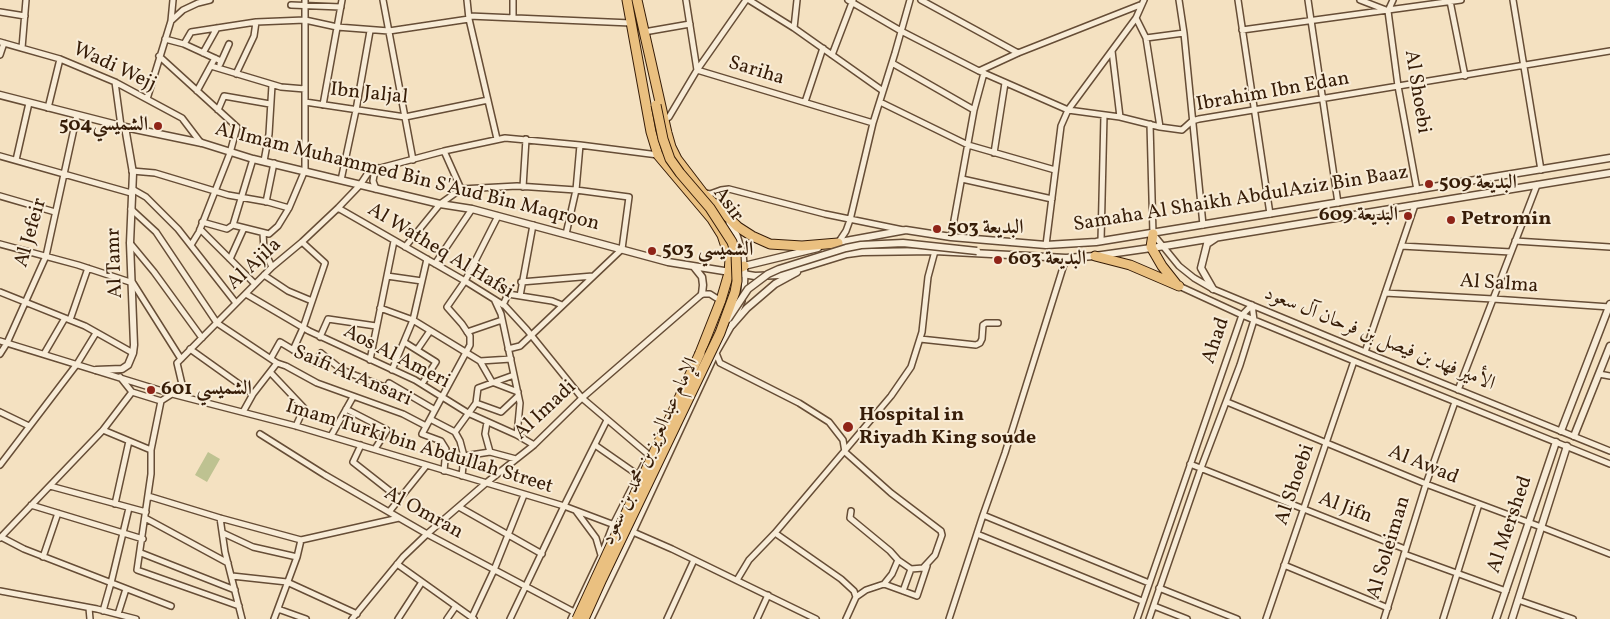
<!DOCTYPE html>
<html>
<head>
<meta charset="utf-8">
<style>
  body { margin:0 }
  canvas { display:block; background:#f4e1c1 }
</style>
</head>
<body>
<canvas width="1610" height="619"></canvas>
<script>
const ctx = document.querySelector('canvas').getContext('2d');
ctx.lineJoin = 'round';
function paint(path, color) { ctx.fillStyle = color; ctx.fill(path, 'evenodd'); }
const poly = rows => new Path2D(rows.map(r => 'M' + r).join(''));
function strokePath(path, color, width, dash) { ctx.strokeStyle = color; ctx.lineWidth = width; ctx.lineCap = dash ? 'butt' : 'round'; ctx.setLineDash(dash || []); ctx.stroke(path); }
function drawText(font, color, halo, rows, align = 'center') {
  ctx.font = font + ' Vollkorn,Amiri,serif'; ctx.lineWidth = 4; ctx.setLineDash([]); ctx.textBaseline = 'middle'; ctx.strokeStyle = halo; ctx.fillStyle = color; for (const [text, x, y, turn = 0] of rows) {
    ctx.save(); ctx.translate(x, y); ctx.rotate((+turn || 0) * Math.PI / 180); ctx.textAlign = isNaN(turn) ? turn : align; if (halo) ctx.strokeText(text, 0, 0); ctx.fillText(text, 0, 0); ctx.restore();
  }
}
const green = poly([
  [208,452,220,459,207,482,195,475]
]);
const minor = poly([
  [383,0,413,160],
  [467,0,469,19,497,139],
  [513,0,513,17],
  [686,0,697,70],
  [749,0,794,28,883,91],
  [848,0,901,31,979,71,1068,110,1120,117,1160,127,1182,130,1192,121,1199,119,1610,51],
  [921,0,1018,53],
  [1179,0,1184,33,1203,225],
  [1238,0,1270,214],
  [1308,0,1338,203],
  [1360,0,1386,10],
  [1393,0,1388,11,1398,86,1417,190],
  [1513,0,1541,170],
  [1450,1,1465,76],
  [291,5,341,7],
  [0,12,25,16],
  [469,16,631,23],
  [1136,18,1146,38,1160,127],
  [171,21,183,10,198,3,210,0],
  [794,28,797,0],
  [1242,30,1461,0],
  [644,32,690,24],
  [1146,38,1184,33],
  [165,39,184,44,221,61],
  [0,42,60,59,115,82,182,118,201,143],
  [184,44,191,32,256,22,305,20,337,27,389,31,469,19],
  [22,48,26,0],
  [1112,51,1120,117],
  [203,53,217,28],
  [0,55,4,43],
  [832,55,853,0],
  [159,56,237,127,230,153,199,232,191,245],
  [892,63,974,110],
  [220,64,229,44],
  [211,66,281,87,305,89],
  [697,70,873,123],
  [979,71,1018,53,1140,5],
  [236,74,254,36,256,22],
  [115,82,121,126],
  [197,91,215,58],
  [147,99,171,21,173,0],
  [305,102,405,117,488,100],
  [805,102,823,48],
  [880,102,968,145,1055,170],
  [323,105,342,0],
  [48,108,60,59],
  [218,110,224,96,270,104],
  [664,120,669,117,697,70,746,0],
  [1150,124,1153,234,1179,266,1194,278,1213,289,1365,352,1610,451],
  [444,151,461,189],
  [994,153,1005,83],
  [0,156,131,193],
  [16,160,29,103],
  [264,161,269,134,272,85],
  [132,171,155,173,228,195,268,202,289,208],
  [962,179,1052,199],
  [341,180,356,110,370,31],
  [523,187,526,139],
  [132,189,146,197,178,229,236,303],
  [376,189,373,181,374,175,379,168],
  [705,193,710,194,721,190,729,189,825,214,903,230],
  [0,196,55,212],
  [266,202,274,163],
  [338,208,465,281,505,306,527,330,582,398,649,455],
  [131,209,156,232,217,323,277,363,286,366,317,383,403,414,426,426],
  [202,222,227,229,233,225,269,234,278,226,289,208,305,170,305,0],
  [729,223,737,235,743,254,745,274,744,293],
  [233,225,253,159],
  [200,229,255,284],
  [263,233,264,250,272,267],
  [566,234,576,190,580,145],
  [951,237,974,110,984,73],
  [1101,241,1104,115],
  [1515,241,1610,247],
  [130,243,154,272,202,338],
  [838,243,846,231,850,220,873,123,895,53,910,0],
  [0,244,78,265,133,283,181,359],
  [1046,245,1061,126,1068,110,1136,18,1144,0],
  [1401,246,1511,252],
  [405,247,440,204,461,189,517,186,576,190,629,197,622,249,520,346,508,349],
  [230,259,244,228],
  [435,264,472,209],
  [264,275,288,291,312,301],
  [387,276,422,281],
  [521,282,593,276],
  [1179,286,1242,315,1354,361,1610,464],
  [0,292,85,326,133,353],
  [1385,293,1493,299,1610,307],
  [246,294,309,331,415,380,468,413,517,435,534,445],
  [520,296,533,225],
  [495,301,501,314,520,403,517,435],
  [503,305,508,294,552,301,562,305],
  [380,308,413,320,480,361,511,359],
  [70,320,88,268],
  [467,332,502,320],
  [320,337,328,319,376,326],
  [920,339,976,345,980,343,982,339,983,325,986,323,998,323],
  [0,341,172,394,296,426,564,506,633,532,672,549,816,619],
  [404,342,436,362,422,384],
  [190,349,253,394],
  [293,350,303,328,325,263,302,242],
  [417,350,430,331],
  [1365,352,1415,205],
  [716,353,720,363,799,403,829,422,843,440,845,452,891,493,941,531,942,535,935,555,923,568,911,569,898,560],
  [0,354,7,343,46,256,77,115],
  [44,354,65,318],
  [271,358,280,342,315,363,321,353,342,370,387,388,389,383,435,410],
  [370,360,394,241],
  [480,361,492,382,518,392],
  [392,370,413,320,427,259],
  [270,372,304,408,296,426],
  [1599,374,1610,376],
  [120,377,132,392],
  [1458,390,1537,185],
  [185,397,177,363,272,267,302,242,338,208,360,185,368,173,380,168,444,151,505,138,580,145,658,155],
  [161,401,151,450,151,474,137,570,239,606],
  [1227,402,1426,484,1541,527,1610,554],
  [476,403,501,412,518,396],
  [346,409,387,430,375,449],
  [0,412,29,426],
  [243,412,253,394,277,363],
  [430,419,455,432],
  [487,422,485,434,490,452],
  [103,430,151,450],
  [260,434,325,475,427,534,574,612],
  [331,436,353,397],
  [361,445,353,462,400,499],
  [595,445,638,475],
  [464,456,490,452,516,459],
  [1190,464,1405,549],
  [0,465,77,364,96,333],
  [444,471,446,449,441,441,422,434,470,345,470,336,462,324,447,307,465,281,498,216],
  [462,476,464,456,460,441,455,432,476,403,478,388,514,375],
  [50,486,146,512],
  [148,496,220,518,301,540,399,518],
  [115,504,129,441],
  [31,505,143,539],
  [459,507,542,554],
  [576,511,596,538,601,555],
  [389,512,426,466],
  [983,515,1149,583],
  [145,518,228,563],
  [220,518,225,552,242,619],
  [223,533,253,547,297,557],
  [977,534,1142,601],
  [1,537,24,549,171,606],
  [0,538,103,430,132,392,161,401,172,394],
  [141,553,235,590],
  [1404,554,1506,591],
  [43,557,58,513],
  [397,564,474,619],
  [1284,565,1388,608],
  [232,576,287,582,357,614],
  [737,580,749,560,775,533],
  [884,584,917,596,927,566],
  [1159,588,1237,619],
  [0,591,97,609,136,619],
  [903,591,911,569],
  [856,597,854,591,841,579,775,533,891,396,911,367,922,332,928,277,935,251],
  [1518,600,1573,619],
  [1154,606,1187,619],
  [89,608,90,619],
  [278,609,306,619],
  [103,611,111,583,129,508],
  [118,614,126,589],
  [472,617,494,570,524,495],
  [274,619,297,557,301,540],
  [352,619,403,557,427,534,486,483,534,445,582,398,702,294,710,294,721,301],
  [398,619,422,582],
  [447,619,456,606],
  [510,619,564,506,607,420],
  [571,619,601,556,613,525,647,458],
  [591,619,633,532,716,353,732,325,742,301],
  [667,619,694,560],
  [757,619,768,595],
  [846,619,856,597,866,590,884,584,892,574,898,560,890,551,850,518,851,511],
  [949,619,983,515,1005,453,1066,258],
  [1137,619,1242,315,1252,305],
  [1149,619,1201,468,1240,365,1254,320,1252,305],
  [1266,619,1354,361],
  [1384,619,1426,484,1455,402],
  [1443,619,1479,504]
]);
const tertiary = poly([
  [0,95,125,127,202,143,253,159,440,204,472,209,668,262,755,276,779,275,847,254,862,252,935,251,1066,258,1095,256,1165,246,1610,173],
  [835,243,906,230,951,237,1046,245,1096,242,1610,158],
  [744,266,818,248],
  [694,267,702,277,703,285,702,294],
  [1213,289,1201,268,1207,244,1216,238],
  [732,325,747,308,775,284,797,272],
  [96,370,122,369,128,365,133,353,134,345,130,243,133,173,125,127],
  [1561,431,1610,304],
  [1574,436,1610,346],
  [1496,619,1556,442],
  [1512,619,1567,446]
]);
const primary = poly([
  [627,0,651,132,658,155,712,219,722,235,730,259,729,273],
  [637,0,667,133,671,147,677,159,703,193,738,227,752,236,770,244,802,246,838,243],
  [1153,234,1151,247,1162,266,1177,285],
  [1095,256,1130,265,1179,286],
  [700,353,721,300,729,273,744,266]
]);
const tertiaryBridge = poly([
  [728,319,748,289,768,274,779,269,846,248,861,245,903,243,977,251]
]);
const primaryBridge = poly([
  [577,619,700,353],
  [584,619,602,579,720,333,735,292,737,281,736,254,732,242,710,208,680,173,670,159,663,139,656,105]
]);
const markers = [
  [158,126,5,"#8f2418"],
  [1429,184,5,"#8f2418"],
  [1408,216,5,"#8f2418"],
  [1451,220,5,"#8f2418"],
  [937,229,5,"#8f2418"],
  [652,251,5,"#8f2418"],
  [998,260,5,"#8f2418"],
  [151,390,5,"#8f2418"],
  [848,427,6,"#8f2418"]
];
const streetNames = [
  ["Wadi Wejj",114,68,25],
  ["Sariha",756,72,17],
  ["Al Shoebi",1416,92,81],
  ["Ibrahim Ibn Edan",1273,93,-10],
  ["Ibn Jaljal",369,95,6],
  ["Al Imam Muhammed Bin S'Aud Bin Maqroon",407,178,14],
  ["Samaha Al Shaikh AbdulAziz Bin Baaz",1241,200,-9],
  ["Asir",727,205,54],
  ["Al Jefeir",32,233,-74],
  ["Al Watheq Al Hafsi",440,252,31],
  ["Al Tamr",116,263,-92],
  ["Al Ajila",255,265,-43],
  ["Al Salma",1499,285,4],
  ["الأمير فهد بن فيصل بن فرحان آل سعود",1379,340,22],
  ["Ahad",1217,341,-71],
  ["Aos Al Ameri",396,358,27],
  ["Saifi Al Ansari",352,377,23],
  ["Al Imadi",546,411,-43],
  ["Imam Turki bin Abdullah Street",419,448,17],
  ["الإمام عبدالعزيز بن محمد بن سعود",651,452,-65],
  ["Al Awad",1423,466,22],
  ["Al Shoebi",1296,485,-71],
  ["Al Jifn",1345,509,21],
  ["Al Omran",423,514,29],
  ["Al Mershed",1511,525,-71],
  ["Al Soleiman",1390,548,-73]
];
const poiNames = [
  ["الشميسي504",148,126,"right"],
  ["البديعة 509",1439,184],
  ["البديعة 609",1398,216,"right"],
  ["Petromin",1461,220],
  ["البديعة 503",947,229],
  ["الشميسي 503",662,251],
  ["البديعة 603",1008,260],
  ["الشميسي 601",161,390],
  ["Hospital in",859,416],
  ["Riyadh King soude",859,439]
];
paint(green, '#bec291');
strokePath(minor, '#664d36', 8);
strokePath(tertiary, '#664d36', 9);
strokePath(primary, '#361c07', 11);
strokePath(minor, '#f8ecd7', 5);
strokePath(tertiary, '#f8ecd7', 6);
strokePath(primary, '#eac080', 9);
strokePath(tertiaryBridge, '#664d36', 9, []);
strokePath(primaryBridge, '#361c07', 11, []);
strokePath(tertiaryBridge, '#f8ecd7', 6);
strokePath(primaryBridge, '#eac080', 9);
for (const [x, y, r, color] of markers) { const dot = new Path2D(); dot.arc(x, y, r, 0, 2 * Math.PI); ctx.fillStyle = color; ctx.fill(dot); strokePath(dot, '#f8ecd7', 2); }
drawText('20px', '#361c07', '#f8ecd7', streetNames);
drawText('bold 20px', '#361c07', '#f8ecd7', poiNames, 'left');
</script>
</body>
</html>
